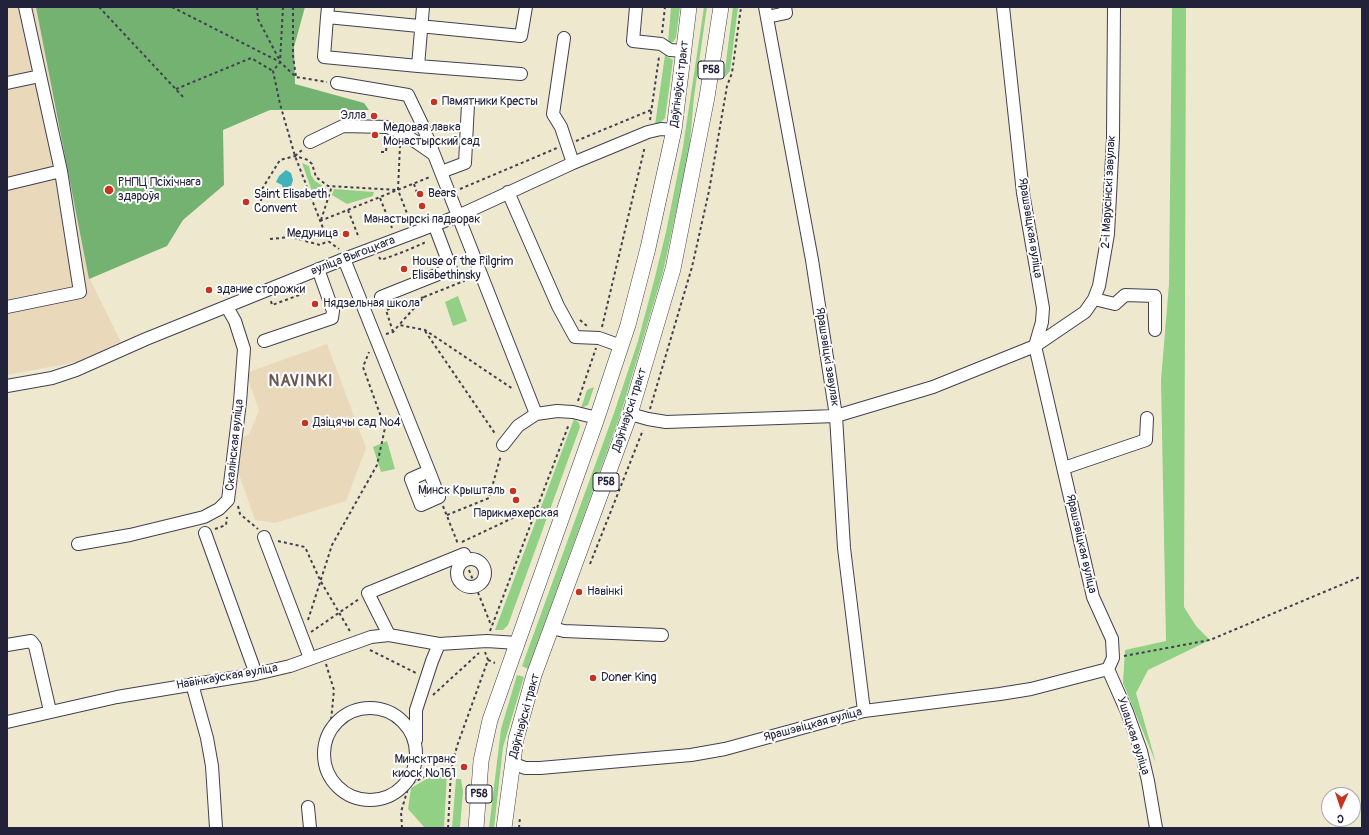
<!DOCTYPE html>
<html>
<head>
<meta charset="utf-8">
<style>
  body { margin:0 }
  #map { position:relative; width:1369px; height:835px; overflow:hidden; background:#eee9ce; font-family:Pangolin,sans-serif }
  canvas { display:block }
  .frame { position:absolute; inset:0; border:8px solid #22223b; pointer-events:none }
  .north { position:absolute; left:1321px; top:787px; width:40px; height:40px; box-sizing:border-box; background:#fff; border:1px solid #a7a7b1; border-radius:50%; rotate:183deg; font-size:11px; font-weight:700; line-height:16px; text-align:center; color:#22223b }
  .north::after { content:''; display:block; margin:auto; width:14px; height:18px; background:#c8321e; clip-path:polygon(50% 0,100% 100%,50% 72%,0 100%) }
</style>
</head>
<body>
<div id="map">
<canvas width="1369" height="835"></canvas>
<div class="frame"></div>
<div class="north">С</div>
</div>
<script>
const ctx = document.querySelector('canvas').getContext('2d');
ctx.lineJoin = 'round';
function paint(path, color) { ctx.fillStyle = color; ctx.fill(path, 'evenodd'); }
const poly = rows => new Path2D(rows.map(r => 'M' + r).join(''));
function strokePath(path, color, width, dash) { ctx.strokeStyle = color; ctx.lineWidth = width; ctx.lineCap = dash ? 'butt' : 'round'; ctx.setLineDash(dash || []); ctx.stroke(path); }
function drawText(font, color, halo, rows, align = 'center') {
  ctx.font = font + ' Pangolin,sans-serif'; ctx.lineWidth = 4; ctx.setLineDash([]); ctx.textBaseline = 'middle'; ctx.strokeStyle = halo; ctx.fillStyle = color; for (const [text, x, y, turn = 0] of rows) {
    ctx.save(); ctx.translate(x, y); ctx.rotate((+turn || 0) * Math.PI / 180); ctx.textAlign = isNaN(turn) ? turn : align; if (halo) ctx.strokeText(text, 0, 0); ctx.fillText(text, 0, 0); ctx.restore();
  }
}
const built = poly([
  [7,7,80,7,197,195,151,251,90,279,121,342,76,362,7,375],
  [327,344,366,448,346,501,275,523,255,520,234,460,236,441,249,434,259,411,246,373]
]);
const green = poly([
  [671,7,680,7,676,38,673,42,668,43],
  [704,7,707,7,694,97,689,152,663,272,621,413,528,669,522,666,614,413,638,341,655,277,666,232,683,147],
  [733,7,738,7,730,71,724,78],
  [1172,7,1186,7,1184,607,1196,626,1210,640,1148,670,1136,693,1156,763,1123,683,1125,650,1166,641,1161,380,1169,284],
  [665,55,673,60,665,118,660,123,655,125],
  [302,163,309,166,311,175,315,181,326,188,324,197,314,197],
  [334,189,374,192,373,196,347,204,332,195],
  [458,296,467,321,453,326,445,302],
  [594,387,588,405,581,408,587,390],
  [574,419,579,423,580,427,508,625,503,630,495,630],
  [387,441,395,469,381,472,373,447],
  [517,675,524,677,503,747,494,828,489,828,501,729],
  [437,773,447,774,444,828,425,828,408,809,411,788],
  [456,779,461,779,463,791,460,828,452,828]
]);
const forest = poly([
  [36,7,305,7,294,47,295,84,364,103,369,110,270,110,223,130,224,185,183,220,167,246,89,279]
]);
const water = poly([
  [286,170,291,173,293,180,290,189,286,191,283,190,282,185,276,182,279,176]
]);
const path = poly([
  [99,7,185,99],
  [172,7,280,62,296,77,327,82],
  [257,7,258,19,280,61],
  [283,7,280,62,273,71,280,104,295,156,328,241,339,249],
  [293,7,293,56,296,77],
  [662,33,665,7],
  [176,89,251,58,273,71],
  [650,120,659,57],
  [576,141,651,110],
  [386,144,399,145],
  [400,145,398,190,410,221],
  [381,152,386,152,387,138],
  [295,156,302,150],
  [414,184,418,196],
  [460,189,557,148],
  [380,198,392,228],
  [261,201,262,189,280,160,295,156,308,160,312,164,316,177,328,186,398,190],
  [348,210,359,238],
  [321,220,332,186],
  [320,221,430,177],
  [270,239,291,237,320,245,328,241],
  [379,257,381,260,403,252,424,243,423,241],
  [424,297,464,281,461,274],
  [271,301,272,305,302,294,300,289],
  [580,320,587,326],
  [602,327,645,146],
  [425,331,496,435],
  [393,332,386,310,424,297,399,325],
  [386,334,393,332,399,325,425,330,513,389],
  [578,401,596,348],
  [650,409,692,267,709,191,727,86,732,73,741,7],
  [238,506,240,514,258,529],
  [443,506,458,544,457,544],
  [447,515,489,498,501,455],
  [215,529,226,525,227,517],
  [278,541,305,547,320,580,351,633],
  [462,542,536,507],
  [590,564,643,430],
  [469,570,491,625],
  [308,620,332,545,377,465,385,428,363,367,369,352],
  [490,631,569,424],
  [311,632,359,599],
  [370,650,416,673],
  [1124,656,1210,640,1362,576],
  [488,660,495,663],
  [326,664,334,690,330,731],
  [433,695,479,653],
  [396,792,408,786],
  [402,828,401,812,409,785,437,770,451,771],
  [448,828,451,771,457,746,488,660,485,652],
  [519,828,520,817]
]);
const minor = poly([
  [328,7,327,17,521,36,526,7],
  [636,7,633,41,661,44,670,50,684,51],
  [765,7,812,260,836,416,844,548,864,711],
  [1003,7,1023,193,1043,308,1042,322,1035,346,1093,597,1112,639,1113,658,1108,669],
  [327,17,324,57,418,66,423,7],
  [767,17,786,13,785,7],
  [564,38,553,114,561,127,573,163],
  [418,66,521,74],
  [7,83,40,76],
  [337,83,408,95,422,124,536,414],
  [310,142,343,126,387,127,403,133,432,153],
  [441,172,465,163,468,104],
  [7,184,61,171],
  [508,192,558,306,575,337,599,338,621,346],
  [344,259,429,471,439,497,421,505,411,479,429,471],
  [381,297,451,269,437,232],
  [1094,299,1115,304,1125,295,1155,296,1155,330],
  [7,307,80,292,61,171,25,7],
  [264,341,332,318,333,311,318,269],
  [7,386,52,378,76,370,146,339,344,259,458,216,573,163,648,132,661,129,674,130],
  [630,414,648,419,666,422,836,416,933,387,1035,346,1085,312,1094,299,1099,286,1108,234,1113,138,1114,7],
  [503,445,518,426,536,414,557,411,573,412,597,418],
  [1064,468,1146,440,1147,418],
  [205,533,256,674],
  [264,537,310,658],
  [78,544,130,535,204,517,219,509,228,500,240,402,244,349,235,321,227,307],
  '457 573a14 14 0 1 1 28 0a14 14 0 1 1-28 0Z',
  [552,628,564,631,662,635],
  [389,635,368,593,464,554,466,560],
  [7,645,31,641,35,646,50,711],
  [1108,669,1127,712,1141,751,1148,781,1156,828],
  [192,684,207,738,212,766,216,828],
  '324 754a46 46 0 1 1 92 0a46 46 0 1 1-92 0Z',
  [7,722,117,697,256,674,290,666,371,637,389,635,439,644,487,641,517,643],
  [416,740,416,710,432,661,439,644],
  [512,763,525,768,540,768,691,755,725,749,864,711,1000,694,1031,689,1108,669],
  [308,807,310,828]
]);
const major = poly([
  [476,828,481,761,490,720,597,418,628,325,648,248,674,130,689,7],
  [504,828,516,739,534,675,630,414,673,269,707,97,721,7]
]);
const markers = [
  [434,102,4,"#c8321e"],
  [374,116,4,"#c8321e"],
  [375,135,4,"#c8321e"],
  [109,190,5,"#c8321e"],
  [420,194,4,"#c8321e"],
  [246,202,4,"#c8321e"],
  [422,206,4,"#c8321e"],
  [346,234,4,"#c8321e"],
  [404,269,4,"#c8321e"],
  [209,290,4,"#c8321e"],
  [315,304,4,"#c8321e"],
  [305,423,4,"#c8321e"],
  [513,491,4,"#c8321e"],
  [516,500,4,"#c8321e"],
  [579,592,4,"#c8321e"],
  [593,678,4,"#c8321e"],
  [464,767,4,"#c8321e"]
];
const shields = [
  [711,70,26],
  [606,482,26],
  [479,794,26]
];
const shieldNames = [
  ["Р58",711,70],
  ["Р58",606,482],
  ["Р58",479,794]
];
const streetNames = [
  ["Даўгінаўскі тракт",680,84,-83],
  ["2-і Марусінскі завулак",1109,192,-87],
  ["Ярашэвіцкая вуліца",1030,228,81],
  ["вуліца Выгоцкага",353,256,-21],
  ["Ярашэвіцкі завулак",827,357,81],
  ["Даўгінаўскі тракт",630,410,-72],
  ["Скалінская вуліца",235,445,-84],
  ["Ярашэвіцкая вуліца",1081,544,77],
  ["Навінкаўская вуліца",227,677,-10],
  ["Даўгінаўскі тракт",525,716,-75],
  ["Ярашэвіцкая вуліца",813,725,-15],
  ["Ушацкая вуліца",1133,736,72]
];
const poiNames = [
  ["Памятники Кресты",442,102],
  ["Элла",366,116,"right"],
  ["Медовая лавка",383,128],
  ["Монастырский сад",383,142],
  ["РНПЦ Псіхічнага",118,183],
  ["здароўя",118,197],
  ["Bears",428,194],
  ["Saint Elisabeth",254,195],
  ["Convent",254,209],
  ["Манастырскі падворак",422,220,"center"],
  ["Медуница",338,234,"right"],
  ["House of the Pilgrim",412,262],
  ["Elisabethinsky",412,276],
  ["здание сторожки",217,290],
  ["Нядзельная школа",323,304],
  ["Дзіцячы сад №4",313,423],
  ["Минск Крышталь",505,491,"right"],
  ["Парикмахерская",516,514,"center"],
  ["Навінкі",587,592],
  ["Doner King",601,678],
  ["Минсктранс",456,760,"right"],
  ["киоск №161",456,774,"right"]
];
const districtNames = [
  ["NAVINKI",301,382]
];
paint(built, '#ead8ba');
paint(green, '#91d085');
paint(forest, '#74b272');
paint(water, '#42b2bb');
strokePath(minor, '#414051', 14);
strokePath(major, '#414051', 16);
strokePath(path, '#414051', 2, [3, 3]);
strokePath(minor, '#fff', 12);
strokePath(major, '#fff', 15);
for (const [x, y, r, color] of markers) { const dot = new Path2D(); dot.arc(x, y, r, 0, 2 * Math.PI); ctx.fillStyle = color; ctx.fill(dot); strokePath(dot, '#fff', 1.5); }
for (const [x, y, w] of shields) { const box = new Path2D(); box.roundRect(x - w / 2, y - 9, w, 18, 3); ctx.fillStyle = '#fff'; ctx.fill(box); strokePath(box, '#22223b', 1); }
drawText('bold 11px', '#22223b', null, shieldNames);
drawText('12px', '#22223b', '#fff', streetNames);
drawText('12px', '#22223b', '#fff', poiNames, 'left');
ctx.letterSpacing = '1px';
drawText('bold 16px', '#685752', '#fff', districtNames);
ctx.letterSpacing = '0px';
</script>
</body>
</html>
